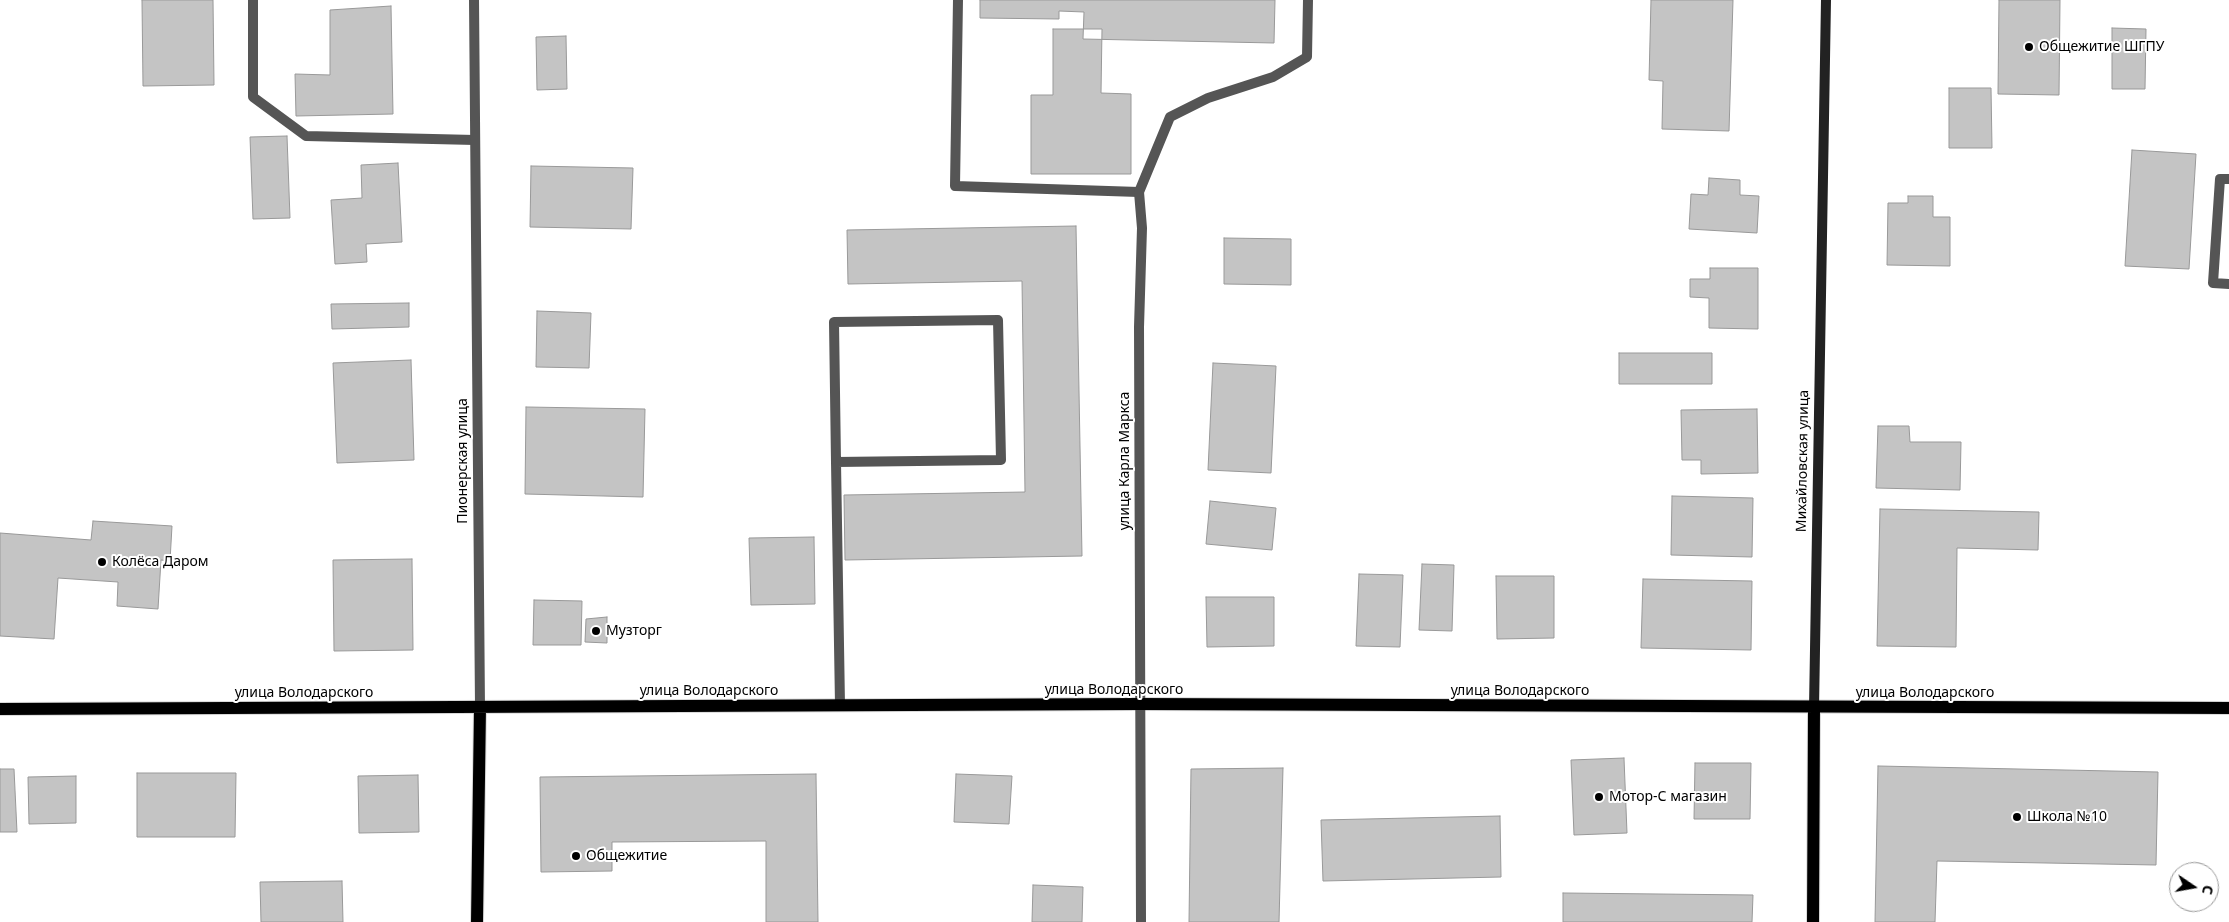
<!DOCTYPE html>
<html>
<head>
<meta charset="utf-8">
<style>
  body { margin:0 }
  #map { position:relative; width:2229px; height:922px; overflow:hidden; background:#fff; font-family:"Noto Sans",sans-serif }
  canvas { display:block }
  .north { position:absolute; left:2169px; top:862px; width:50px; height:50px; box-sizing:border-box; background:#fff; border:1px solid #999; border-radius:50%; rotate:102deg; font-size:14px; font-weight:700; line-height:20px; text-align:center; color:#000 }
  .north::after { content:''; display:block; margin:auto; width:18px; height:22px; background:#000; clip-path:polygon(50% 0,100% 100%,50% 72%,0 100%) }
</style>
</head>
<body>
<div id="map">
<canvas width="2229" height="922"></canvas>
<div class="north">С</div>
</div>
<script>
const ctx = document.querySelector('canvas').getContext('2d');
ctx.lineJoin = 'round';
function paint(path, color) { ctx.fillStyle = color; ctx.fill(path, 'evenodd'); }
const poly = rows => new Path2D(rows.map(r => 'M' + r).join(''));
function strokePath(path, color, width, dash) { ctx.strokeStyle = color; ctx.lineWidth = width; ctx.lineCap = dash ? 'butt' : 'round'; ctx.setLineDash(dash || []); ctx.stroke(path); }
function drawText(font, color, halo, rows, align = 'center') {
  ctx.font = font + ' "Noto Sans",sans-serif'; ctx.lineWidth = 4; ctx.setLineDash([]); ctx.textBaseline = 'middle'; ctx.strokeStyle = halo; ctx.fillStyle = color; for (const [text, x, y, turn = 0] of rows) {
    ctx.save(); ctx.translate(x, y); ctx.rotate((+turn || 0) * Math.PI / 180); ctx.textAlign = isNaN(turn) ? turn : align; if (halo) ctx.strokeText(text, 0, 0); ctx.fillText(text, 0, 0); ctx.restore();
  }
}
const building = poly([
  [142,0,213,0,214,85,143,86,142,0],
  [980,0,1275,0,1274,43,1083,39,1084,12,1059,11,1059,19,980,18,980,0],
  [1651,0,1733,0,1729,131,1662,129,1663,81,1649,80,1651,0],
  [1999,0,2060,0,2059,95,1998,94,1999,0],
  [391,6,393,114,296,116,295,74,330,75,330,10,391,6],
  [2112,28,2146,29,2145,89,2112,89,2112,28],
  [1053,29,1102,29,1101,93,1131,94,1131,174,1031,174,1031,95,1053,95,1053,29],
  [566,36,567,89,537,90,536,37,566,36],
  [1949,88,1991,88,1992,148,1949,148,1949,88],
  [287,136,290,218,253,219,250,137,287,136],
  [2132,150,2196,154,2189,269,2125,266,2132,150],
  [398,163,402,242,366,244,367,262,335,264,331,200,362,198,361,165,398,163],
  [531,166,633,168,631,229,530,227,531,166],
  [1709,178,1740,180,1740,195,1759,196,1757,233,1689,229,1691,194,1708,195,1709,178],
  [1908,196,1933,196,1933,217,1950,217,1950,266,1887,265,1888,203,1908,203,1908,196],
  [1076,226,1082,556,845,560,844,495,1025,492,1022,281,848,284,847,230,1076,226],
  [1224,238,1291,239,1291,285,1224,284,1224,238],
  [1710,268,1758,268,1758,329,1709,328,1709,298,1690,297,1690,279,1710,279,1710,268],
  [409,303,409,327,332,329,331,304,409,303],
  [537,311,591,313,589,368,536,367,537,311],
  [1619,353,1712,353,1712,384,1619,384,1619,353],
  [411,360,414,460,337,463,333,363,411,360],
  [1213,363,1276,366,1271,473,1208,470,1213,363],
  [526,407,645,409,643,497,525,494,526,407],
  [1757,409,1758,473,1701,474,1701,460,1682,460,1681,410,1757,409],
  [1878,426,1909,426,1910,442,1961,442,1960,490,1876,488,1878,426],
  [1672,496,1753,498,1752,557,1671,555,1672,496],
  [1210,501,1276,508,1272,550,1206,544,1210,501],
  [1880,509,2039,512,2038,550,1957,548,1956,647,1877,646,1880,509],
  [93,521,172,526,170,561,161,560,158,609,117,606,118,582,58,578,54,639,0,636,0,533,91,540,93,521],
  [814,537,815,604,751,605,749,538,814,537],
  [412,559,413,650,334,651,333,560,412,559],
  [1422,564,1454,565,1452,631,1419,630,1422,564],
  [1359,574,1403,575,1400,647,1356,646,1359,574],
  [1496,576,1554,576,1554,638,1497,639,1496,576],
  [1643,579,1752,581,1751,650,1641,648,1643,579],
  [1206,597,1274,597,1274,646,1207,647,1206,597],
  [534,600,582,601,581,645,533,645,534,600],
  [607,617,607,643,585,642,586,619,607,617],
  [1624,758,1627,833,1574,835,1571,760,1624,758],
  [1695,763,1751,763,1750,819,1694,819,1695,763],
  [1878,766,2158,772,2156,865,1937,861,1935,922,1875,922,1878,766],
  [1283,768,1279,922,1189,922,1191,769,1283,768],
  [0,769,14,769,17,832,0,832,0,769],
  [137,773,236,773,235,837,137,837,137,773],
  [816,774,818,922,766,922,766,841,612,842,612,871,541,872,540,777,816,774],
  [956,774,1012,776,1009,824,954,822,956,774],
  [418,775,419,832,359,833,358,776,418,775],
  [76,776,76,823,29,824,28,777,76,776],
  [1500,816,1501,877,1323,881,1321,820,1500,816],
  [342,881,343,922,261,922,260,882,342,881],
  [1033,885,1083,887,1082,922,1032,922,1033,885],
  [1563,893,1753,895,1752,922,1563,922,1563,893]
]);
const lane = poly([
  [253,0,253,97,306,136,475,140],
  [958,0,955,186,1139,192],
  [2229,179,2220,179,2213,283,2229,284],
  [836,462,1001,460,998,320,834,322,836,462,840,705]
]);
const street = poly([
  [474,0,480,707],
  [1141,922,1139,327,1142,228,1139,192,1170,117,1208,98,1273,77,1307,57,1308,0]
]);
const secondary = poly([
  [1814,708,1826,0]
]);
const primary = poly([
  [0,709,1139,704,2229,708],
  [477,922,480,707],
  [1813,922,1814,708]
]);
const markers = [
  [2029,47,5,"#000"],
  [102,562,5,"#000"],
  [596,631,5,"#000"],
  [1599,797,5,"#000"],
  [2017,817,5,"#000"],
  [576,856,5,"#000"]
];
const poiNames = [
  ["Общежитие ШГПУ",2039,47],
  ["Колёса Даром",112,562],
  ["Музторг",606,631],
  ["Мотор-С магазин",1609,797],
  ["Школа №10",2027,817],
  ["Общежитие",586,856]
];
const streetNames = [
  ["Пионерская улица",463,461,-90],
  ["улица Карла Маркса",1125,461,-90],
  ["Михайловская улица",1803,461,-89],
  ["улица Володарского",1114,690],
  ["улица Володарского",709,691],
  ["улица Володарского",1520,691],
  ["улица Володарского",304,693],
  ["улица Володарского",1925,693]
];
paint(building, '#c4c4c4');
strokePath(building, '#999', 1);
strokePath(primary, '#dbdbdb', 14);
strokePath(lane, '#555', 10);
strokePath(street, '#555', 10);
strokePath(secondary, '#222', 10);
strokePath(primary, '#000', 12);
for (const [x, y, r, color] of markers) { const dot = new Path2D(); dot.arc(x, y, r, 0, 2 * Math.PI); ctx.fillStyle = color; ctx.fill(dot); strokePath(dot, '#fff', 2); }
drawText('14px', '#000', '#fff', poiNames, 'left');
drawText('14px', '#000', '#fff', streetNames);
</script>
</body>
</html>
